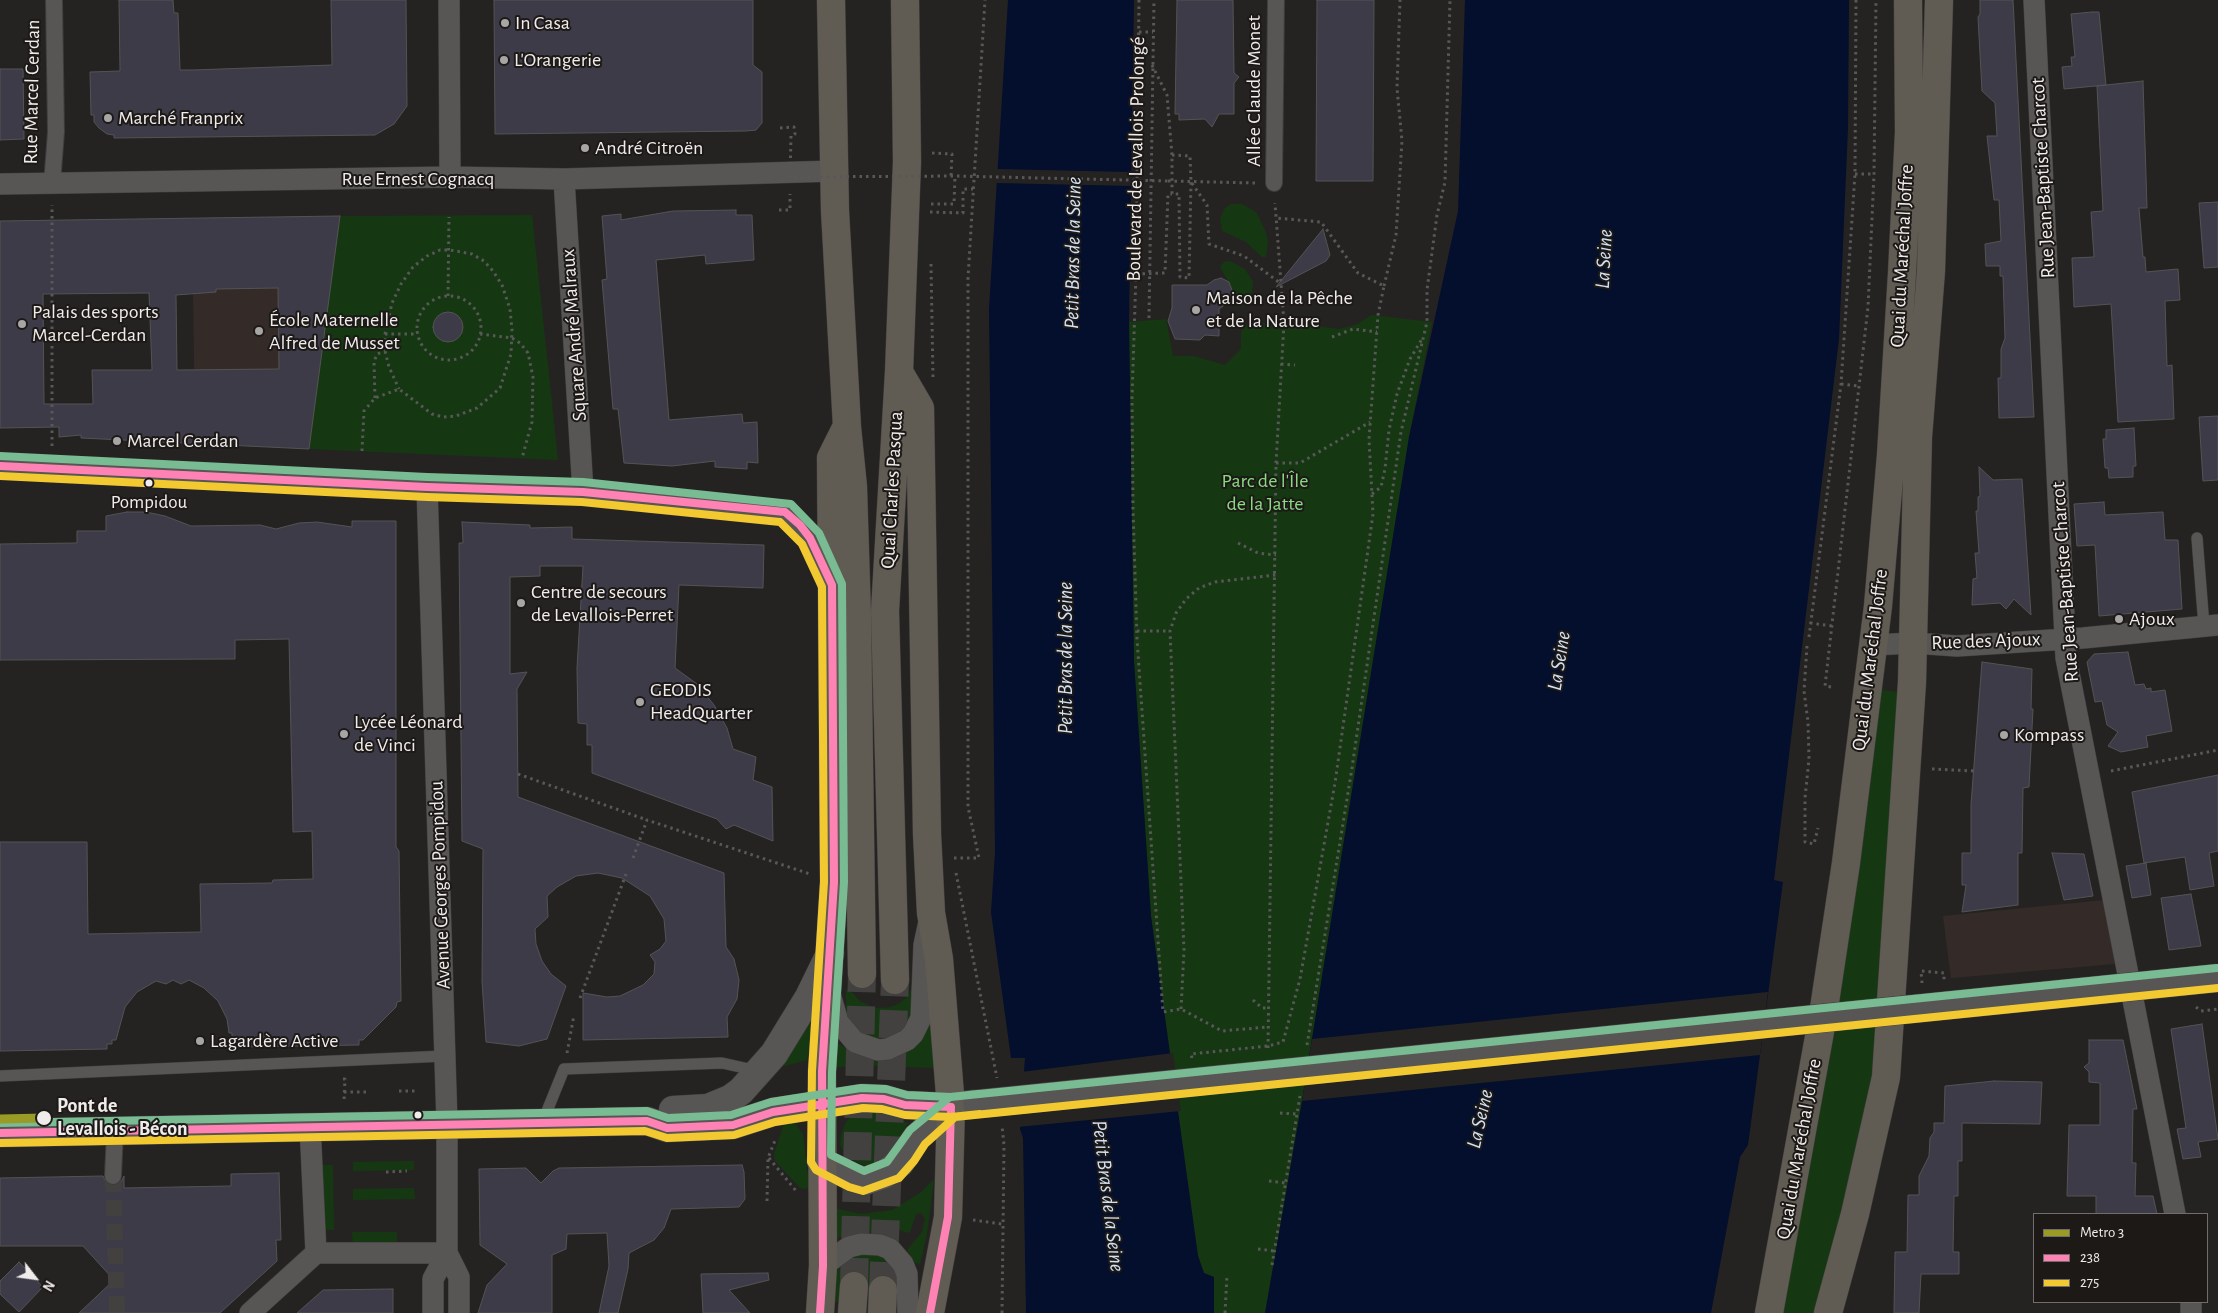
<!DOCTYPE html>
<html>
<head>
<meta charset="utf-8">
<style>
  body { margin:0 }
  #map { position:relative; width:2218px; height:1313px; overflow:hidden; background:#252322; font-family:"Alegreya Sans",sans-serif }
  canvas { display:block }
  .legend { position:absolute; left:2033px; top:1213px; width:175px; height:90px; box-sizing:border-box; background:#1c1917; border:1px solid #706d6c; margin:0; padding:6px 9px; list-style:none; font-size:15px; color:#efeceb }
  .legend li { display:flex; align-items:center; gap:10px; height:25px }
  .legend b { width:25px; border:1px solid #706d6c }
  .north { position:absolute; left:10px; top:1253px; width:50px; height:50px; -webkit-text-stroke:4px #1c1917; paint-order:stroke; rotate:120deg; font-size:14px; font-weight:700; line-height:20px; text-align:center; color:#efeceb }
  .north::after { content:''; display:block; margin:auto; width:18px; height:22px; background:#efeceb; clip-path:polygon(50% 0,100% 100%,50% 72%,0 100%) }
</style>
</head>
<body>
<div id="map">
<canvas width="2218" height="1313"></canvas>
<ul class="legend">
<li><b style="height:6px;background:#9a9a26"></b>Metro 3</li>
<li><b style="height:6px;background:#ff82b4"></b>238</li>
<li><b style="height:6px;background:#f2c931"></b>275</li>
</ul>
<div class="north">N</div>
</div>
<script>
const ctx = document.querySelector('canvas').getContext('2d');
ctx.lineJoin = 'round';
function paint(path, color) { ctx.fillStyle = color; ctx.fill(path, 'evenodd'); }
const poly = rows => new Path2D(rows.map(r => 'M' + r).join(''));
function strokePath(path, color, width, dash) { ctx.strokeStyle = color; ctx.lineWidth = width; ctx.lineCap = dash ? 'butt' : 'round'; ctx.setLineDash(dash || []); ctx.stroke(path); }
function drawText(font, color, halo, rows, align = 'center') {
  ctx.font = font + ' "Alegreya Sans",sans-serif'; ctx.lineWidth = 4; ctx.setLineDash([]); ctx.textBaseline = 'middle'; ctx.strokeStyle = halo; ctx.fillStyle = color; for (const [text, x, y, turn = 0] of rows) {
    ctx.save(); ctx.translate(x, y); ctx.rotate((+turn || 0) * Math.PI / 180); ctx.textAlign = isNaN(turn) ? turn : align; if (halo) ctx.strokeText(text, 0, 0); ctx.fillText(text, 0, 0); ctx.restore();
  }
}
const built = poly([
  [340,216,309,449,195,424,192,219],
  [2105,900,2115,964,1951,978,1943,916]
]);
const green = poly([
  [1231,204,1242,204,1256,212,1266,232,1268,242,1266,257,1262,257,1246,242,1222,231,1220,218,1225,208],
  [532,215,558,460,309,449,340,216],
  [1230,261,1245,269,1253,282,1251,296,1243,306,1226,304,1232,297,1233,290,1220,267,1224,262],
  [1371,315,1432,322,1409,437,1302,1101,1265,1313,1214,1313,1214,1277,1204,1273,1198,1256,1151,916,1134,661,1129,322,1166,319,1173,356,1193,356,1225,365,1241,349,1241,332,1249,323,1296,323,1339,329,1358,324],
  [1881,690,1899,692,1874,1076,1859,1151,1817,1313,1783,1313,1839,994],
  [912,988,913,1015,903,1030,893,1035,876,1039,861,1035,846,1017,846,990,850,990,860,1001,875,1008,891,1007,900,1003,906,998],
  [809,1023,813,1025,807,1060,777,1068],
  [931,1024,935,1068,851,1065,836,1068,836,1045,839,1044,862,1058,885,1060,902,1055,916,1046],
  [861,1112,881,1112,908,1123,890,1154,873,1165,863,1165,854,1161,845,1154,840,1145,841,1135,846,1122,851,1116],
  [791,1122,796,1124,803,1134,809,1186,806,1189,800,1188,775,1161,774,1154,784,1123],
  [414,1161,414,1170,353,1171,353,1162],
  [322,1165,333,1165,334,1230,323,1230],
  [934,1179,927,1234,920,1264,915,1263,907,1250,922,1232,925,1219,921,1213,916,1214,910,1232,907,1233,883,1223,870,1233,853,1233,835,1239,833,1208,861,1214,892,1210,920,1193],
  [414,1188,415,1199,353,1200,353,1189],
  [352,1232,397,1232,397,1245,353,1245],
  [859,1253,881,1255,899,1273,897,1304,873,1286,865,1285,841,1296,837,1302,833,1302,836,1274,840,1267,843,1262]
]);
const water = poly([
  [1008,0,1134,0,1129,322,1134,661,1151,916,1198,1256,1204,1273,1214,1277,1214,1313,1026,1313,1023,1138,1020,1129,1025,1058,1011,1058,991,912,995,852,989,309],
  [1465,0,1849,0,1848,128,1839,339,1774,880,1783,882,1748,1145,1740,1157,1711,1313,1265,1313,1302,1101,1409,437,1458,211]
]);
const pier = poly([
  [997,169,1131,172,1131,186,996,183],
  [1768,992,1760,1055,1302,1101,1312,1039],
  [1173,1053,1181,1111,1018,1127,1021,1072]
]);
const building = poly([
  [119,0,173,0,174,13,178,13,180,70,193,70,332,65,331,0,406,0,407,106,394,124,375,135,114,138,114,135,107,134,99,128,94,122,94,115,91,115,90,72,120,71,119,0],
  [494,0,753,0,753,65,762,72,762,123,756,130,746,131,495,134,494,0],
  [1177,0,1233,0,1234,73,1239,77,1234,83,1234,114,1219,114,1212,127,1205,119,1179,120,1179,114,1175,114,1177,0],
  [1317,0,1374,0,1373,181,1316,181,1317,0],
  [1980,0,2013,0,2034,417,1999,418,1998,378,2001,378,2001,349,2005,338,2003,276,2000,276,2000,266,1986,266,1985,244,2001,241,1999,200,1994,200,1987,136,1997,136,1995,103,1982,91,1978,17,1980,14,1980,0],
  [2092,12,2099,12,2106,85,2064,89,2062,67,2072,66,2071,57,2075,57,2071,14,2092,12],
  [0,69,23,69,24,139,0,140,0,69],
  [2143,81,2147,208,2139,208,2143,257,2145,257,2146,272,2178,269,2180,300,2165,301,2167,366,2172,365,2174,419,2118,422,2111,304,2074,307,2072,258,2094,257,2091,212,2103,211,2097,86,2143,81],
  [2218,202,2218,267,2204,268,2199,203,2218,202],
  [736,210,736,215,752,215,754,260,706,264,705,255,656,260,669,420,742,414,743,423,757,422,758,463,747,462,747,469,715,467,715,461,672,466,624,463,618,409,613,409,602,280,607,279,602,216,621,214,621,220,673,211,736,210],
  [340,216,309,449,81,438,81,435,59,437,59,427,0,428,0,221,340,216],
  [278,288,279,369,177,370,176,295,216,292,216,289,278,288],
  [149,293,152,370,92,370,93,404,44,404,43,294,149,293],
  [1323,229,1330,255,1326,261,1276,287,1323,229],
  [1221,278,1229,282,1233,293,1230,301,1219,309,1219,336,1205,335,1200,340,1175,339,1168,321,1172,308,1172,285,1207,285,1214,280,1221,278],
  '433 327a15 15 0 1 1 30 0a15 15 0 1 1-30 0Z',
  [2218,416,2218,480,2203,481,2199,417,2218,416],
  [2134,428,2136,466,2133,466,2133,477,2109,478,2108,468,2105,468,2103,439,2106,439,2106,430,2134,428],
  [1979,467,1993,480,2022,479,2031,615,2014,599,2006,609,2000,603,1972,605,1973,579,1977,578,1975,553,1979,553,1976,511,1978,511,1978,497,1980,496,1979,467],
  [2104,502,2105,515,2163,512,2165,540,2178,540,2182,609,2099,616,2095,545,2077,546,2074,504,2104,502],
  [127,512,146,512,165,516,191,526,260,525,276,529,299,523,317,522,352,527,352,521,396,521,396,847,399,851,401,1001,397,1002,396,1007,363,1040,359,1040,359,1045,241,1047,241,1042,237,1042,236,1038,232,1038,232,1033,229,1033,227,1019,218,1001,204,988,189,980,181,984,173,980,166,984,156,981,137,992,125,1007,116,1040,112,1040,112,1044,107,1044,107,1049,0,1051,0,842,87,842,88,934,201,932,200,884,272,883,273,880,313,879,312,831,293,832,289,639,235,640,235,659,0,660,0,544,77,543,77,531,106,531,106,516,127,512],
  [462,522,530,525,530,528,572,527,572,539,764,545,763,588,679,585,675,668,697,684,714,705,727,728,733,749,756,757,753,780,772,787,773,841,734,825,726,829,717,819,592,773,592,745,587,745,587,724,578,723,577,668,583,566,540,566,540,576,510,577,510,674,527,672,517,689,518,797,724,873,726,947,734,959,739,980,737,999,727,1017,728,1037,583,1040,583,993,607,997,620,996,643,985,654,974,655,962,650,955,660,949,666,941,664,919,650,896,622,878,598,873,576,876,557,887,547,896,548,917,535,929,536,944,542,961,551,974,566,986,547,1039,519,1046,486,1042,482,981,483,849,462,841,459,543,463,543,462,522],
  [2128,652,2135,685,2144,684,2146,689,2151,688,2151,692,2165,690,2172,731,2146,736,2148,747,2121,752,2108,746,2118,732,2107,725,2102,701,2095,702,2087,662,2094,654,2128,652],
  [1982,662,2032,669,2031,709,2033,709,2029,787,2023,788,2022,853,2018,853,2018,905,1962,912,1966,885,1962,885,1962,853,1971,853,1971,804,1982,662],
  [2218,775,2218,851,2209,853,2214,886,2190,890,2185,857,2144,863,2132,792,2218,775],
  [2052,853,2084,854,2093,896,2064,900,2052,853],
  [2146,863,2151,895,2132,898,2126,866,2146,863],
  [2191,894,2201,946,2169,950,2161,898,2191,894],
  [2202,1024,2218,1139,2198,1142,2201,1157,2183,1159,2177,1129,2186,1128,2171,1029,2202,1024],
  [2089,1040,2123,1040,2137,1109,2133,1109,2132,1163,2136,1163,2135,1196,2153,1196,2157,1214,2096,1214,2096,1196,2067,1196,2069,1125,2100,1125,2100,1083,2089,1082,2089,1072,2084,1067,2089,1063,2089,1040],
  [1994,1081,2042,1082,2040,1124,1962,1123,1962,1161,1958,1161,1958,1196,1954,1196,1953,1252,1959,1252,1959,1274,1921,1274,1919,1313,1894,1313,1895,1252,1907,1252,1908,1195,1919,1195,1919,1176,1929,1156,1930,1138,1934,1132,1934,1123,1944,1123,1945,1086,1994,1081],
  [742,1165,744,1172,745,1199,739,1207,671,1209,664,1228,654,1240,629,1253,628,1269,618,1313,599,1313,609,1266,607,1233,567,1234,566,1249,552,1255,552,1313,478,1313,487,1285,507,1264,480,1245,479,1169,526,1168,541,1183,553,1171,559,1168,742,1165],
  [279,1173,281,1240,276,1240,277,1261,220,1313,79,1313,114,1280,83,1246,0,1246,0,1178,103,1176,107,1184,113,1186,121,1182,124,1176,124,1188,231,1186,231,1174,279,1173],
  [19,1262,43,1287,19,1312,0,1294,0,1281,19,1262],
  [768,1273,769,1280,729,1290,750,1313,703,1313,701,1274,768,1273],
  [393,1289,393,1313,297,1313,323,1290,393,1289]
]);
const pedestrianTunnel = poly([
  [113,1176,117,1313]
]);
const primaryTunnel = poly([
  [854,1286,862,974],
  [883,1290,895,980]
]);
const path = poly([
  [1139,0,1136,274,1132,397,1133,509,1137,639,1163,1012,1181,1009,1222,1031,1268,1027],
  [1139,32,1153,32],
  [1152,65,1167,95,1172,155,1172,194,1179,194,1180,277,1189,278,1191,182],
  [780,128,794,127,795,134,791,136],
  [932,153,952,154,951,176],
  [1172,155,1190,156,1191,182,1207,205,1209,244,1244,256,1280,283],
  [1855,174,1874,174],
  [1168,181,1255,183],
  [931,204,954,204,955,176],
  [779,210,790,210,790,194],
  [930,212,963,213,963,189,973,189],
  [931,264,933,378],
  [1136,274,1165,273,1168,194,1172,194],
  [1384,286,1396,235,1402,141,1397,88,1400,0],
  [448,296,449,217],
  '417 328a32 32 0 1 1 64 0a32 32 0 1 1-64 0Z',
  [1149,318,1154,0],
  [385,334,417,334],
  [480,334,512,338,520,343,528,353,533,377,532,422,522,458],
  [1332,337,1353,329,1377,332],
  [1281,364,1295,365],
  [1841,384,1859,386],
  [375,398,374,362,377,354,385,351],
  [52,446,52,205],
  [362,451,364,411,375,398,399,389,432,414,443,417,456,416,477,408,500,388,511,354,512,330,510,309,502,285,493,271,484,261,472,254,450,250,440,250,427,256,413,267,401,284,392,303,385,334,385,351,389,367,399,389],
  [1276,463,1300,463,1370,422],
  [1372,494,1381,487,1385,469,1389,430,1397,394,1410,359,1422,339],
  [1238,543,1258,553,1276,555],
  [1810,623,1832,626],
  [1137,631,1170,631],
  [1809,637,1841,384,1855,174,1856,0],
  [1807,646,1804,691,1808,722,1809,759,1805,798,1805,842,1814,844,1818,828],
  [1831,687,1825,686,1868,307,1874,174,1876,0],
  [1932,769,1974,771],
  [2111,771,2218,750],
  [518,774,647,820],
  [633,858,647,820,810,874],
  [954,858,979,858,968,807,968,278,985,0],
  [956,873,997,1078],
  [1922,983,1921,971,1944,973,1944,982],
  [580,998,626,874],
  [1253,1000,1262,1008,1268,1008],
  [2196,1007,2201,1011,2218,1009],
  [1181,1009,1184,950,1170,631,1176,613,1186,599,1199,588,1215,582,1276,575],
  [1307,1045,1352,768,1401,432,1427,322,1427,290,1437,215,1445,182,1450,0],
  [1268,1048,1276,463,1284,323,1275,203],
  [567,1053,574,1015],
  [1192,1058,1191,1054,1268,1046,1283,1042,1300,979,1335,783,1373,514,1369,439,1378,315,1384,286,1358,273,1321,222,1276,218],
  [343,1079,345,1079,344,1101],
  [399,1091,417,1091],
  [344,1092,367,1092],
  [1280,1113,1296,1114],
  [769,1158,797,1192],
  [386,1172,407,1171],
  [1269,1181,1285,1183],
  [767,1201,768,1158,776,1138],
  [973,1220,1002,1224],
  [1258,1249,1274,1251],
  [1272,1265,1300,1096],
  [1002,1313,1004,1145,1002,1126],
  [1225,1313,1227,1275]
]);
const service = poly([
  [2197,538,2204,626],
  [0,1076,445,1056],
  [543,1121,564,1069,722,1063,758,1071]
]);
const pedestrian = poly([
  [1274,183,1276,0],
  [52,184,56,132,54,0],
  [113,1176,115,1131]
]);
const minor = poly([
  [449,0,450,177],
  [2034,0,2066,658,2175,1214],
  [564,179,583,492],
  [0,184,450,177,564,179,835,171],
  [0,466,427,487,583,492,785,512,810,538,830,580],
  [427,487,447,1123,447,1253,433,1279,433,1313],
  [1873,645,1913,643,1957,646,2083,638,2218,625],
  [831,997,838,1022,855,1042,878,1050,888,1049,907,1040,913,1034,921,1018,924,945,928,926],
  [310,1125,316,1253],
  [316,1253,447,1253],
  [447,1253,459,1277,459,1313],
  [823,1266,849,1247,861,1244,880,1245,890,1249,903,1264,907,1274,908,1313],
  [2191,1302,2191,1313],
  [250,1313,316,1253]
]);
const secondary = poly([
  [673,1110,708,1108,730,1099,741,1091,774,1054,809,997,830,954],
  [0,1133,647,1121,667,1128,733,1125,773,1112,862,1098,884,1099,905,1105,951,1107,975,1104],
  [821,1161,853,1178,865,1181,883,1175,900,1163,917,1137,951,1107]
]);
const primary = poly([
  [831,0,835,211,847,427,853,487,857,616,862,974],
  [899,372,920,408,927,834,931,913,939,959,951,1107,948,1217,930,1313],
  [895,980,885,611,899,372,907,162,905,0],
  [820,1313,823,1266,822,1072,834,882,831,458,846,428],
  [852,1313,854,1286],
  [882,1313,883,1290],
  [1769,1313,1823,1015,1846,863,1878,606,1891,455,1902,273,1909,132,1908,0],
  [1828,1313,1855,1214,1886,1077,1912,682,1918,437,1931,271,1939,0]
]);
const pathBridge = poly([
  [791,136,790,177,955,176,1168,181]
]);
const secondaryBridge = poly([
  [977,1104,2218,978]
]);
const bus1 = poly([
  [0,466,427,487,583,492,785,512,800,525,810,538,832,585,834,882,822,1072,823,1266,820,1313],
  [0,1133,647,1121,667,1128,733,1125,773,1112,862,1098,884,1099,905,1105,951,1107],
  [930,1313,948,1217,951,1107]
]);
const bus2 = poly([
  [0,476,427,497,582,502,780,522,802,544,822,587,824,882,812,1071,811,1162,816,1170,849,1187,863,1191,899,1178,914,1161,925,1144,955,1117,2218,988],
  [0,1143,645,1131,667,1138,734,1135,775,1122,863,1108,882,1109,905,1115,951,1117,980,1114]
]);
const bus3 = poly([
  [0,456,427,477,583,482,791,504,819,533,842,584,844,882,832,1072,831,1155,864,1171,887,1162,910,1130,950,1097,2217,968],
  [0,1123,647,1111,668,1118,731,1115,771,1102,861,1088,886,1089,907,1095,951,1097,978,1094]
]);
const metro1 = poly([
  [0,1119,44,1118]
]);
const markers = [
  [505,23,5,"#a8a6a5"],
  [504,60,5,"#a8a6a5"],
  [108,118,5,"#a8a6a5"],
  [585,148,5,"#a8a6a5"],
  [1196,310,5,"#a8a6a5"],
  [22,324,5,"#a8a6a5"],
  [259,331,5,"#a8a6a5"],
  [117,441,5,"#a8a6a5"],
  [149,483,4.5,"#efeceb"],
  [521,603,5,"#a8a6a5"],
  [2119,619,5,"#a8a6a5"],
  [640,702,5,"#a8a6a5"],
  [344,734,5,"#a8a6a5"],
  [2004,735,5,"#a8a6a5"],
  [200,1041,5,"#a8a6a5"],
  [418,1115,4.5,"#efeceb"],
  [44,1118,8,"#efeceb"]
];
const busNames = [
  ["Pompidou",149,502]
];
const poiNames = [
  ["In Casa",515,23],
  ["L'Orangerie",514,60],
  ["Marché Franprix",118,118],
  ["André Citroën",595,148],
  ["Maison de la Pêche",1206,298],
  ["et de la Nature",1206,321],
  ["Palais des sports",32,312],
  ["Marcel-Cerdan",32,335],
  ["École Maternelle",269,320],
  ["Alfred de Musset",269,343],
  ["Marcel Cerdan",127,441],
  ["Centre de secours",531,592],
  ["de Levallois-Perret",531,615],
  ["Ajoux",2129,619],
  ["GEODIS",650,690],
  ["HeadQuarter",650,713],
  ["Lycée Léonard",354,722],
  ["de Vinci",354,745],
  ["Kompass",2014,735],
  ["Lagardère Active",210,1041]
];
const streetNames = [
  ["Allée Claude Monet",1254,91,-90],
  ["Rue Marcel Cerdan",32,92,-89],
  ["Boulevard de Levallois Prolongé",1136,159,-89],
  ["Rue Jean-Baptiste Charcot",2043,178,-93],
  ["Rue Ernest Cognacq",418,179],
  ["Quai du Maréchal Joffre",1902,256,-87],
  ["Square André Malraux",574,335,-94],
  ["Quai Charles Pasqua",892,490,-87],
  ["Rue Jean-Baptiste Charcot",2065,582,-94],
  ["Rue des Ajoux",1986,641,-2],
  ["Quai du Maréchal Joffre",1870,660,-83],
  ["Avenue Georges Pompidou",440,885,-92],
  ["Quai du Maréchal Joffre",1799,1149,-80]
];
const parkNames = [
  ["Parc de l'Île",1265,481],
  ["de la Jatte",1265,504]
];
const stopNames = [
  ["Pont de",57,1106],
  ["Levallois - Bécon",57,1129]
];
const waterNames = [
  ["Petit Bras de la Seine",1073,253,-89],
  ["La Seine",1604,259,-87],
  ["Petit Bras de la Seine",1066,658,-90],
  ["La Seine",1559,661,-81],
  ["La Seine",1480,1119,-77],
  ["Petit Bras de la Seine",1108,1196,83]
];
paint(built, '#342b28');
paint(green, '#153812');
paint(water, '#030f2c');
paint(pier, '#252322');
paint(building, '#3e3b48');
strokePath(building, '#545354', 1);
strokePath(pedestrianTunnel, '#434140', 16, [16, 8]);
strokePath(primaryTunnel, '#434140', 28, [28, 14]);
strokePath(service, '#3f3d3c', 12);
strokePath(pedestrian, '#3f3d3c', 18);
strokePath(minor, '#3f3d3c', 22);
strokePath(secondary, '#3f3d3c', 29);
strokePath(primary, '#3f3d3c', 29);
strokePath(path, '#595858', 3, [2.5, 4]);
strokePath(service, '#575654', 11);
strokePath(pedestrian, '#575654', 16);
strokePath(minor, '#575654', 21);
strokePath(secondary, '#575654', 28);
strokePath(primary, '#605c53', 28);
strokePath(secondaryBridge, '#3f3d3c', 29, []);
strokePath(pathBridge, '#595858', 3, [2.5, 4]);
strokePath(secondaryBridge, '#575654', 28);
strokePath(bus1, '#ff82b4', 8);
strokePath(bus2, '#f2c931', 8);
strokePath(bus3, '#79bb92', 8);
strokePath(metro1, '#9a9a26', 9);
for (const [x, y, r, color] of markers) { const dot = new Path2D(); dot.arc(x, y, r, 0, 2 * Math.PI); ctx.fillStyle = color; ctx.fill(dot); strokePath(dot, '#1c1917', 2); }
drawText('19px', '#efeceb', '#1c1917', busNames);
drawText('20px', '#efeceb', '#1c1917', poiNames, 'left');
drawText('20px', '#efeceb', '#1c1917', streetNames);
drawText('20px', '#8adb81', '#1c1917', parkNames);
drawText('bold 20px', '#efeceb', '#1c1917', stopNames, 'left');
drawText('italic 21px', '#d3e1f3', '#1c1917', waterNames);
</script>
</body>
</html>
